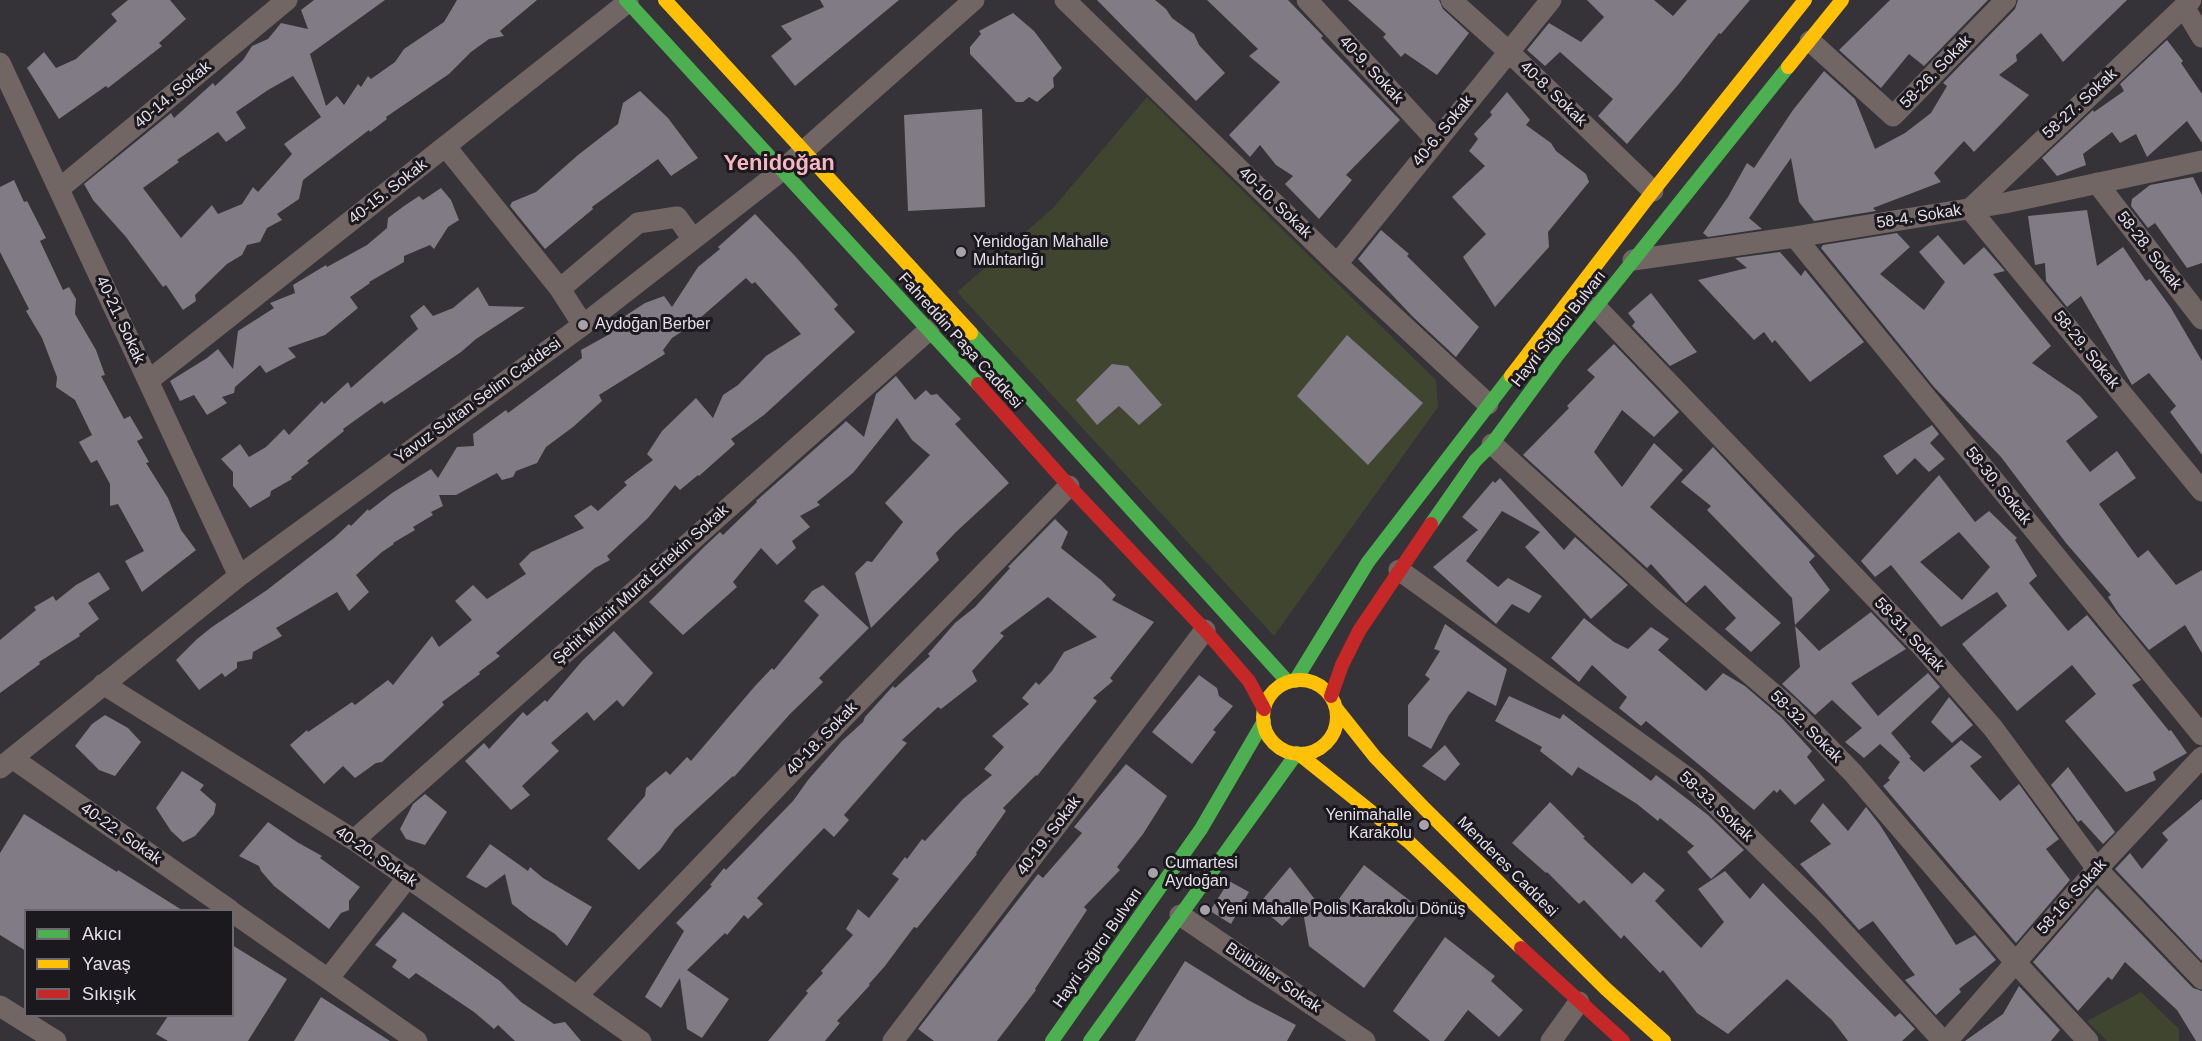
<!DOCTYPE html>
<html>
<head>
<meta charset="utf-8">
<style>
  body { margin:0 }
  #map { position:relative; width:2202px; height:1041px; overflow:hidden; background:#353238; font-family:Helvetica,sans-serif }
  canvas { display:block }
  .legend { position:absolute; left:24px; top:909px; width:210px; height:108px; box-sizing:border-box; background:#1b181e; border:2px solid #6b686f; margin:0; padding:8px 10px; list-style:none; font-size:18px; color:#e4dfe8 }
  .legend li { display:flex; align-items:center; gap:12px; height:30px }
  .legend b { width:30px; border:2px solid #6b686f }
</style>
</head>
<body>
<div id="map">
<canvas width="2202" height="1041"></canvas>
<ul class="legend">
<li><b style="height:8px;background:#4caf50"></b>Akıcı</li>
<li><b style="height:8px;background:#ffc107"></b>Yavaş</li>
<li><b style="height:8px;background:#c62828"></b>Sıkışık</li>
</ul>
</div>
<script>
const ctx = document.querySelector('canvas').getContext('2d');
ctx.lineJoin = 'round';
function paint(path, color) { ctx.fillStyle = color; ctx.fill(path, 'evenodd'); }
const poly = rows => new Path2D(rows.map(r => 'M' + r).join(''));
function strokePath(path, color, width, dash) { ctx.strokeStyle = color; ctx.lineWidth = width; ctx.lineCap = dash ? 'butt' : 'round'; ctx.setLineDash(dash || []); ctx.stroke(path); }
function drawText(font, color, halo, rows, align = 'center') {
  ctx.font = font + ' Helvetica,sans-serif'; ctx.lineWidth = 6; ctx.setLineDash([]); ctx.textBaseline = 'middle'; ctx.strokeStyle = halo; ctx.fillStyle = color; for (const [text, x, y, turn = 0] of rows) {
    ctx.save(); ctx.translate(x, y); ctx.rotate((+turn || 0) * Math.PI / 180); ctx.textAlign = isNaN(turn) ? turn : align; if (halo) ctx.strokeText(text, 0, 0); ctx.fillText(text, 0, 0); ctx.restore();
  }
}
const green = poly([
  [1147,97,1436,380,1438,407,1274,636,957,292,1053,208],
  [2141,992,2179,1029,2179,1041,2107,1041,2087,1021]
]);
const building = poly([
  [128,0,170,0,186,19,159,43,162,46,108,88,106,86,59,119,27,68,44,52,56,68,76,59,117,21,111,14],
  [314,0,385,0,310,54,326,106,337,96,344,105,358,84,361,87,368,76,371,79,395,62,404,49,444,22,457,0,537,0,500,31,504,36,489,39,471,52,449,74,386,117,387,119,370,132,369,130,303,180,299,199,277,214,282,220,267,228,260,242,247,245,242,255,227,264,195,295,196,301,183,310,166,285,163,287,126,237,93,200,84,184,171,113,174,118,213,83,215,86,243,60,252,46,268,39,281,23,308,29,301,10],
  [293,76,321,117,284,144,292,154,258,192,253,187,242,204,218,214,212,205,181,238,143,188,179,162,177,160,218,132,226,142,246,128,236,112,268,90],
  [820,0,899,0,795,86,771,56,792,39,781,26,824,7],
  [1097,0,1155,0,1166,9,1172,18,1194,34,1199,45,1225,73,1196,101],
  [1207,0,1288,0,1323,36,1321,38,1400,120,1346,175,1352,180,1319,219,1285,184,1293,176,1276,165,1260,145,1250,157,1229,135,1280,82,1249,56,1258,49],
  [1348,0,1439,0,1443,9,1469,33,1437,75,1405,53,1401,57,1383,37,1386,34],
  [1587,0,1654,0,1673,16,1687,0,1750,0,1721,34,1719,33,1678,85,1627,144,1598,116,1613,99,1560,52,1545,66,1527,50,1549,23,1581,42,1604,17],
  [1890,0,1988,0,1924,66,1909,54,1881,88,1839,50],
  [2018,0,2127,0,2063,62,2041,33,2016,55,2017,61,1999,75,2029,95,1974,152,1964,141,1934,173,1941,182,1873,208,1876,211,1814,221,1799,202,1791,158,1749,218,1762,229,1708,237,1703,233,1728,197,1747,163,1754,168,1793,110,1824,71,1855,99,1875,149,1905,133,1931,113,1947,86,1943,83,2015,9],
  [1013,13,1034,31,1062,68,1053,78,1054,87,1037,102,1029,97,1023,102,1016,102,970,54,970,47,981,34,979,31],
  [2167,40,2183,61,2181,63,2202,94,2202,143,2187,121,2147,157,2136,134,2120,143,2112,132,2083,154,2086,165,2057,176,2042,158,2093,110,2094,112,2124,91,2120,84],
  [640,91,668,118,698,158,671,176,658,159,592,207,593,209,545,249,510,206,512,202,536,192,578,155,618,124,623,103],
  [1507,92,1530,120,1526,125,1551,143,1556,151,1586,174,1589,182,1548,232,1549,247,1495,307,1463,257,1486,234,1452,197,1485,166,1469,151,1478,139,1474,134,1492,115,1490,112],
  [982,109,985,207,908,211,904,115],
  [2193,177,2202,195,2202,263,2187,268,2155,223,2148,228,2131,206,2132,199,2150,185],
  [14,180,24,202,27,201,46,238,40,241,63,290,69,287,76,299,75,314,96,350,105,375,101,376,124,419,130,416,143,438,137,441,149,462,146,463,168,498,181,530,196,550,142,592,125,561,144,551,118,504,110,506,110,484,97,460,91,463,79,442,92,435,75,400,56,387,57,377,42,338,26,311,29,309,0,252,0,187],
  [441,188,451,200,459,220,448,227,434,249,430,245,404,256,404,262,369,282,370,283,350,297,358,308,325,335,288,348,296,357,266,373,260,365,235,387,234,393,222,397,227,403,207,415,194,395,180,401,170,381,207,358,218,349,233,369,238,331,274,308,270,303,295,293,293,285,326,265,327,267,367,245,387,228,388,218,404,206,419,196,423,200],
  [2087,210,2097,266,2123,247,2146,281,2150,279,2171,308,2202,361,2202,455,2170,412,2176,406,2149,373,2132,385,2081,296,2067,307,2046,281,2045,263,2035,265,2028,216],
  [755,214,795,256,838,305,834,309,855,332,764,415,731,439,735,444,699,476,698,475,680,490,675,485,648,518,607,556,610,560,595,568,496,653,500,656,479,672,480,674,442,702,444,705,382,762,376,763,355,778,343,766,324,784,290,745,307,730,308,732,352,702,355,705,388,680,393,685,432,636,439,647,472,620,455,601,473,585,487,599,526,574,519,564,531,552,584,528,574,516,591,505,598,511,627,485,624,482,653,460,647,454,662,431,696,398,713,418,723,395,738,385,766,356,801,334,755,282,752,284,746,278,692,325,672,338,663,350,665,354,599,395,602,401,573,427,546,447,537,463,516,471,513,477,502,480,497,473,456,495,439,495,443,506,431,512,433,515,413,527,415,530,393,543,394,544,382,552,356,575,369,592,349,611,337,592,276,628,282,636,253,652,252,659,237,662,237,668,225,677,222,673,199,690,176,660,197,639,212,627,267,590,334,538,349,524,351,526,368,509,369,511,392,493,431,469,438,478,457,447,474,446,473,434,506,410,508,413,582,358,581,350,608,335,608,332,626,317,625,316,645,303,664,296,672,307,698,267,720,249,718,247],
  [1381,230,1409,254,1407,256,1479,327,1456,357,1413,317,1358,259],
  [1897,233,1910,247,1880,274,1924,310,1945,282,1919,252,1938,235,1964,265,1984,247,2005,271,1993,274,2051,346,2032,363,2080,396,2098,417,2066,441,2090,472,2117,451,2136,478,2099,504,2138,558,2148,550,2176,585,2202,570,2202,653,2185,625,2149,650,2119,614,2108,597,2111,595,2066,543,2001,457,1934,387,1821,248,1823,245],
  [1780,252,1801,276,1805,270,1864,342,1810,382,1775,340,1772,343,1764,332,1754,340,1698,280,1747,268,1735,258],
  [478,287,489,306,525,307,476,339,461,352,405,390,384,404,382,401,343,429,344,431,307,461,309,463,291,477,292,479,271,491,270,496,250,508,233,486,233,472,221,459,240,444,249,457,266,447,284,429,289,435,322,401,324,404,348,382,351,388,418,329,410,316,424,305,433,316,453,308],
  [1651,293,1697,352,1670,366,1632,326,1635,322,1628,313],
  [1347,335,1423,403,1368,465,1297,396],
  [1614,344,1679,412,1654,437,1622,410,1594,452,1622,487,1654,443,1683,470,1650,507,1781,623,1751,652,1725,629,1736,618,1705,585,1686,603,1651,564,1647,568,1523,455,1569,408,1567,406,1595,377,1587,370],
  [1112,364,1128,366,1162,405,1139,425,1119,406,1097,425,1076,400],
  [896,376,915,400,926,390,931,395,937,394,961,419,955,424,1009,483,956,532,936,553,939,560,871,628,855,573,867,561,872,562,903,522,885,503,930,455,912,440,897,418,853,473,817,502,820,505,800,516,810,527,792,541,796,548,777,565,761,548,733,582,737,587,683,635,649,602,704,547,720,532,723,535,757,502,756,501,843,424,846,421,864,437,876,394],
  [1932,425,1939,434,1930,443,1945,459,1929,472,1915,458,1897,475,1883,456],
  [1713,447,1815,556,1809,562,1830,590,1795,625,1792,598,1707,510,1711,506,1681,482],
  [1939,475,1975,522,1989,511,2017,538,2015,540,2037,576,2029,583,2068,631,2087,615,2141,680,2132,685,2169,731,2171,730,2187,753,2153,772,2156,780,2126,792,2065,721,2096,694,2072,665,2017,711,1962,644,2007,606,1997,592,1941,627,1891,565,1875,577,1861,561],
  [1959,532,1990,567,1962,600,1920,562],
  [1500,478,1564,550,1575,537,1628,585,1591,619,1525,547,1540,532,1502,511,1466,561,1498,587,1508,578,1542,596,1529,613,1512,604,1496,624,1433,567,1478,530,1462,517,1493,481,1495,483],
  [1055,519,1068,532,1061,548,1101,580,1116,595,1112,600,1154,622,1110,678,1113,681,1093,698,1097,701,1037,776,1036,775,1003,808,1006,811,976,853,977,854,917,928,914,927,885,966,869,984,870,985,837,1021,840,1023,825,1041,768,1041,808,993,806,991,823,973,821,971,853,935,846,929,858,909,869,918,899,879,892,874,905,857,907,859,922,839,925,841,963,799,992,775,984,769,1004,747,992,736,1029,704,1022,698,1036,682,1039,685,1052,671,1064,652,1097,637,1048,597,1000,633,1004,636,972,671,977,681,941,709,938,707,902,740,907,743,844,815,849,820,834,837,824,828,757,898,763,904,748,919,744,915,727,935,725,933,687,970,729,999,702,1038,687,1029,680,978,661,1008,645,997,684,931,676,923,712,886,710,885,724,868,726,870,793,801,808,780,842,741,863,722,865,717,893,686,895,688,930,656,928,654,955,623,975,607,1010,568,1008,567],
  [99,572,110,589,88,603,99,619,79,634,80,636,39,662,40,664,0,693,0,640,36,610,34,607,53,596,56,601,76,585],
  [823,585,869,628,819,678,823,682,790,714,734,777,733,776,675,829,660,850,639,870,607,839,645,796,646,788,666,771,670,775,687,757,691,761,755,686,772,668,774,670,819,615,804,601,812,591],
  [1871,612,1906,649,1851,683,1878,716,1928,673,1940,687,1891,733,1911,757,1909,758,1924,772,1961,740,1982,757,1970,766,2000,801,2019,784,2059,839,2046,849,2070,880,2016,943,1883,786,1890,780,1888,778,1900,762,1880,744,1864,758,1845,742,1862,728,1832,700,1815,715,1782,684,1800,667,1795,626,1819,651],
  [1584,618,1614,642,1628,649,1651,627,1669,639,1658,650,1706,691,1723,673,1745,686,1781,717,1812,751,1807,757,1825,780,1795,805,1780,789,1777,793,1774,790,1754,810,1646,721,1641,726,1619,708,1627,697,1592,665,1579,682,1551,658],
  [1445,624,1507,669,1496,706,1468,691,1449,715,1431,749,1408,736,1408,705,1430,679,1425,675,1440,651,1434,649],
  [614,631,653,673,623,707,617,700,594,721,587,712,551,743,559,751,522,786,530,795,511,810,465,761,484,743,489,749,523,712,527,716,545,700,547,702,583,660],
  [1199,675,1217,688,1219,696,1233,706,1213,730,1216,732,1192,764,1152,732],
  [1509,696,1560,719,1563,714,1651,781,1656,775,1708,815,1744,850,1711,879,1687,852,1694,846,1660,818,1658,821,1637,804,1578,767,1572,776,1540,751,1542,747,1495,721],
  [1949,697,1973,725,1952,743,1931,722],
  [105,715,128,728,141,742,115,776,99,770,75,746,92,724],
  [1445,745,1460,764,1445,781,1422,766],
  [1126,764,1167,796,1143,834,1117,867,1120,870,1084,907,1087,910,1035,989,1036,990,997,1041,934,1041,918,1029,1038,874,1043,878,1082,833,1074,827],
  [2068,767,2115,832,2103,844,2081,820,2078,822,2051,785],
  [182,771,204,785,200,790,216,804,214,814,195,836,183,842,171,831,156,808],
  [425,794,447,812,425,845,406,839,400,829,413,804],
  [2202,799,2202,961,2115,869,2130,853,2142,869,2168,840,2162,833],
  [1550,802,1585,837,1583,838,1632,884,1644,872,1665,890,1655,901,1701,948,1724,922,1698,889,1725,871,1750,899,1763,883,1895,1017,1900,1013,1915,1029,1902,1041,1848,1041,1832,1020,1787,979,1728,1034,1697,1013,1663,970,1660,973,1624,935,1621,939,1584,900,1579,904,1547,872,1546,873,1512,843],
  [1823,803,1848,831,1866,807,1880,825,1956,945,1975,935,1996,960,1959,989,1961,992,1936,1015,1905,980,1915,975,1873,921,1859,930,1800,864,1831,844,1810,821],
  [24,814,117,872,118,870,182,910,26,910,26,951,0,935,0,853],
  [268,822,297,842,322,856,320,858,360,887,349,901,349,910,341,913,329,929,274,886,261,871,259,866,239,856],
  [490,844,528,871,530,867,543,878,592,907,567,946,555,934,530,918,512,904,505,874,486,888,466,877],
  [1364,865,1422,910,1364,988,1309,946,1302,906,1282,926,1258,905,1290,867,1327,915],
  [1229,881,1249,892,1231,924,1210,911],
  [2097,888,2193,988,2202,991,2202,1041,2196,1041,2177,1010,2125,962,2112,980,2108,977,2078,1011,2033,962],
  [403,912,500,981,521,1002,554,1024,565,1022,581,1041,515,1041,498,1025,494,1029,474,1012,416,973,409,979,392,967,397,960,375,945],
  [1445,937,1495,976,1491,981,1523,1010,1499,1037,1468,1010,1444,1041,1430,1041,1393,1011],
  [232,945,287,979,248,1041,168,1041,156,1034,168,1016,232,1016],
  [1185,961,1248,1000,1296,1025,1287,1041,1135,1041],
  [2019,986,2060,1030,2051,1041,1965,1041,2003,1014],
  [321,997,390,1041,294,1041]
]);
const street = poly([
  [1065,0,1337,264,1488,404],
  [1307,0,1436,140],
  [1451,0,1508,51,1653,191],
  [2191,0,1970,209,2202,491],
  [2184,7,2202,37],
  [1810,41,1893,116,2006,0],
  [0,63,239,576],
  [446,147,560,289,583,325],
  [2097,183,2202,319],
  [59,189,287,0],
  [1795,237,2202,735],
  [1633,260,1795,237,2005,203,2202,161],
  [1337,264,1551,0],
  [560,289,638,223,677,217,693,239],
  [1596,307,1924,649,1993,728,2097,869,2202,979],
  [148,381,628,2],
  [1492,444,1663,600,1790,708,1853,773,2015,962,2088,1041],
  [1399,570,1692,781,1823,910,1943,1041],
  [103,684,354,840,641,1041],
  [12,758,230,910],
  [0,768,239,576,583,325,781,171,974,0],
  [354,840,929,330],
  [232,912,417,1041],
  [1180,915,1365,1041],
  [328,979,408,877],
  [578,995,843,718,1069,486],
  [0,1006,56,1041],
  [893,1041,1205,630],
  [1551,1041,1579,1002],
  [1947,1041,2097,869,2202,757]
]);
const fast = poly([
  [626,0,978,384],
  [971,333,1288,682],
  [1431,524,1475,461,1492,444,1556,357,1788,67],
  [1295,681,1368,562,1511,376],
  [1052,1041,1201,829,1264,721],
  [1090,1041,1297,753]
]);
const slow = poly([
  [665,0,971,333],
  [1788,67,1842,0],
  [1511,376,1653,191,1805,0],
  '1263 717a37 37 0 1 1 74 0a37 37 0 1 1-74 0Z',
  [1336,708,1375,757,1425,809,1606,989,1664,1041],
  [1299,754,1409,842,1521,948]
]);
const jam = poly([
  [978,384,1069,486,1205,630,1249,681,1264,709],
  [1331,696,1342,665,1359,631,1431,524],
  [1521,948,1623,1041]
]);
const markers = [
  [961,252,6,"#a7a2aa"],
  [583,325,6,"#a7a2aa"],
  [1424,825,6,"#a7a2aa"],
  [1153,873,6,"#a7a2aa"],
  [1205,910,6,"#a7a2aa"]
];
const streetNames = [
  ["40-9. Sokak",1371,70,47],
  ["58-26. Sokak",1936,72,-46],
  ["40-8. Sokak",1553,94,44],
  ["40-14. Sokak",173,95,-40],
  ["58-27. Sokak",2080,104,-43],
  ["40-6. Sokak",1443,131,-51],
  ["40-15. Sokak",388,192,-38],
  ["40-10. Sokak",1275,203,44],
  ["58-4. Sokak",1919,217,-9],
  ["58-28. Sokak",2149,251,52],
  ["40-21. Sokak",120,320,65],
  ["Hayri Sığırcı Bulvarı",1559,329,-52],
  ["Fahreddin Paşa Caddesi",960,341,48],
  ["58-29. Sokak",2086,350,51],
  ["Yavuz Sultan Selim Caddesi",478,401,-36],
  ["58-30. Sokak",1998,486,51],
  ["Şehit Münir Murat Ertekin Sokak",641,585,-42],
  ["58-31. Sokak",1909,635,47],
  ["58-32. Sokak",1806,727,45],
  ["40-18. Sokak",822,739,-46],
  ["58-33. Sokak",1716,807,43],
  ["40-22. Sokak",121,834,35],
  ["40-19. Sokak",1049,836,-53],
  ["40-20. Sokak",376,857,34],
  ["Menderes Caddesi",1507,867,45],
  ["58-16. Sokak",2072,897,-48],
  ["Hayri Sığırcı Bulvarı",1098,948,-55],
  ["Bülbüller Sokak",1273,978,34]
];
const poiNames = [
  ["Yenidoğan Mahalle",973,243],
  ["Muhtarlığı",973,261],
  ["Aydoğan Berber",595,325],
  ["Yenimahalle",1412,816,"right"],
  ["Karakolu",1412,834,"right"],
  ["Cumartesi",1165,864],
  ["Aydoğan",1165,882],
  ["Yeni Mahalle Polis Karakolu Dönüş",1217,910]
];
const districtNames = [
  ["Yenidoğan",779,164]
];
paint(green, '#3f452e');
paint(building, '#807b84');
strokePath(street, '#716664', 21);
strokePath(fast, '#4caf50', 14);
strokePath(slow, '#ffc107', 14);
strokePath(jam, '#c62828', 14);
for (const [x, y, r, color] of markers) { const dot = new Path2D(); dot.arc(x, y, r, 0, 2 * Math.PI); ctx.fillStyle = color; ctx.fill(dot); strokePath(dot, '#1b181e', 2); }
drawText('16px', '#e4dfe8', '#1b181e', streetNames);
drawText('16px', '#e4dfe8', '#1b181e', poiNames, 'left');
drawText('bold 22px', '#f9b5c1', '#1b181e', districtNames);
</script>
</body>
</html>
